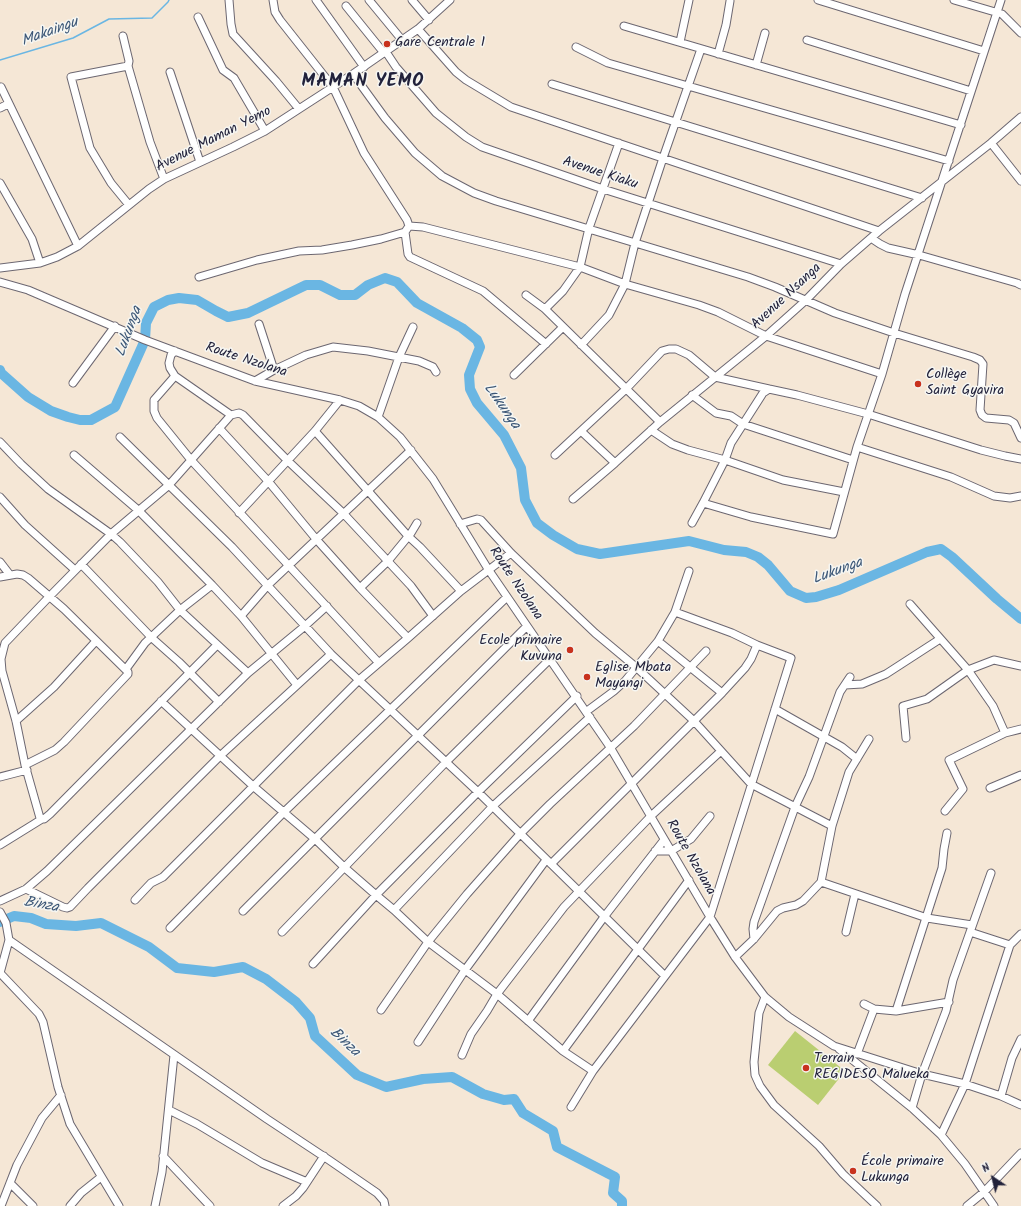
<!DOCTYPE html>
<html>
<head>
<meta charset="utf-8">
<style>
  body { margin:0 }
  #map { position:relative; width:1021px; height:1206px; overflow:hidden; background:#f5e7d6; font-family:Kalam,sans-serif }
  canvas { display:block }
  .north { position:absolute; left:973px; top:1158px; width:40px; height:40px; -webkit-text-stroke:3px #f6f6f2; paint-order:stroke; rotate:325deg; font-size:11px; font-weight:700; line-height:16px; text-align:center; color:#22223b }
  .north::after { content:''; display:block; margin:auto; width:14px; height:18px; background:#22223b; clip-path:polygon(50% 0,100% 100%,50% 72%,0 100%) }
</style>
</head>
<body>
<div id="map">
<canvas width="1021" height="1206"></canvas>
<div class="north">N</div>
</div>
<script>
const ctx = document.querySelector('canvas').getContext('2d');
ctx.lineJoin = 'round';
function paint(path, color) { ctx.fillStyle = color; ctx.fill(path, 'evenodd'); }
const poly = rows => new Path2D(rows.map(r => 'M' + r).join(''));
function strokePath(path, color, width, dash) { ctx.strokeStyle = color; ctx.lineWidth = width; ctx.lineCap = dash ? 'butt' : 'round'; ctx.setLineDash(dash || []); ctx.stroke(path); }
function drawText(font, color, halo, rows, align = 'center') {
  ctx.font = font + ' Kalam,sans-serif'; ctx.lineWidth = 3; ctx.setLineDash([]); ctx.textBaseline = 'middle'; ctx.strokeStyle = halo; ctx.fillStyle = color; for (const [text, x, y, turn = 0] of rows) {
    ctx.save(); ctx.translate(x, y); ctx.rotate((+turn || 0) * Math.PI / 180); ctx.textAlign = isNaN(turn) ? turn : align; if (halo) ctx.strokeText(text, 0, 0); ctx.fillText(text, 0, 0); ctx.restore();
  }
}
const green = poly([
  [795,1031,845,1071,818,1105,768,1065]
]);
const stream = poly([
  [0,60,73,38,109,19,152,18,168,2,169,0]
]);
const river = poly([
  [0,370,1,373,28,397,51,411,68,417,80,420,91,420,115,407,145,340,146,323,154,307,168,300,179,298,197,300,216,311,228,317,248,313,306,285,320,285,340,295,355,295,368,285,385,278,397,282,417,303,462,328,477,340,480,347,469,375,470,389,477,403,504,435,521,468,525,500,537,523,553,535,577,549,600,554,689,541,724,550,746,552,758,557,768,565,790,591,806,598,816,597,839,590,927,552,941,549,952,557,997,599,1021,619],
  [0,922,14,916,31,918,46,924,76,926,101,923,149,947,177,968,214,972,243,967,266,979,296,1002,310,1018,315,1036,357,1075,386,1087,423,1079,452,1077,483,1094,504,1100,514,1099,523,1113,553,1131,557,1147,615,1177,613,1193,622,1201,622,1206]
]);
const minor = poly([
  [229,0,231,24,233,34,276,81,299,109],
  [273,0,275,12,280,20,333,87,364,153,407,220,409,226],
  [316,0,364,67],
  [369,0,402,40],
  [412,0,429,20],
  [818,0,984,51],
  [954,0,1002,14,1021,33],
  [346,6,384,53],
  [198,17,223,70,234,78,265,131],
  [624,26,961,125],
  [418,29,456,72,466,80,511,107,879,231],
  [123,36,129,61,128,66,71,77,90,148,111,183,129,205],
  [807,40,971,91],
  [680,42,689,0],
  [576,47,608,63,949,161],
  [386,52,396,67,436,113,466,137,482,147,603,189,841,264],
  [718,54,726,25,730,1],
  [756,65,765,33],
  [128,66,150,142,164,179],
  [170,72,200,162],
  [353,74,385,118,415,153,442,176,474,193,496,201,748,277,775,287,835,313,894,333,973,357,980,360,983,364,980,410,982,415,986,418,1009,420,1014,423,1021,438],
  [552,84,922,198],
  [1,87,78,246],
  [0,108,8,104],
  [991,143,1021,181],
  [0,183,32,239,40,263],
  [409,226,423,227,580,267,625,284,699,305,718,312,766,336,882,374],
  [405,232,408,254,410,257,483,291,546,344],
  [871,238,880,244,888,248,919,255,1017,283,1021,285],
  [0,268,40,263,57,257,78,246,149,189,164,179,233,147,265,131,353,74,418,29,450,0],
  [199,277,257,260,299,251,322,250,352,245,381,239,405,232,409,226],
  [0,282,28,290,145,340,255,381,340,400,359,406,378,417,400,437,433,479,488,569,610,747,710,917,735,957,765,997,789,1017,834,1046,922,1074,965,1084,1001,1096,1021,1105],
  [526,295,545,309,660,422],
  [545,309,563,291,580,267,589,228,619,143],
  [259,324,274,370],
  [581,345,609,315,625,284,635,243,663,158,701,49],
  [175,351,171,355,169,363,170,368,175,376,231,415],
  [514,375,563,327],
  [175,376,154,400,154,411,157,418,191,460,379,663],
  [255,381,274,370,306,355,333,347,368,351,419,361,433,367,436,372],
  [73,383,115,326],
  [692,395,716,413,731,416,743,424,853,460],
  [378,417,399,357,413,327],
  [219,428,268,481,316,539,360,588,408,638],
  [651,430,672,444,688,450,725,460,783,480,844,492],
  [315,431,408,536,420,547,461,591],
  [581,431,615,463],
  [120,437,232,547,331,654,478,792,665,976],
  [0,442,21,464,48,489,111,534,120,542,158,582,180,610,248,673],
  [857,447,951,477,994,496,1010,498,1021,496],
  [74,455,138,510,212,585,241,616,297,685],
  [555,455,626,389,662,351,669,349,676,349,689,355,715,377,769,389],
  [0,497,25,525,75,570],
  [573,499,615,463,660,422,766,336,805,301,841,264,879,231,991,143,1021,117],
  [703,503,751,517,833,534,857,447,882,374,905,294,1001,0],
  [239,513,315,431,340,400],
  [692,523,703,503,725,460,731,443,763,393,769,389,797,395,868,414,981,450,1005,456,1021,459],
  [460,524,477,519,481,520,511,553,595,633,637,668,694,721,751,784,832,826],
  [0,562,10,575],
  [81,564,152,638,179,662,219,702],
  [0,577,17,574,23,575,28,578,64,609,128,672,128,674,64,742,55,750,25,765],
  [360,588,388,561,411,533,417,523],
  [910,604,968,670,993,706,1005,733],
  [241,616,268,585,411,450],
  [658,641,722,693],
  [217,645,50,814,44,819,40,818,25,765,16,721,2,671,1,659,5,643,49,597,111,534,169,485,231,415,239,413,243,415,288,461,343,513,411,586,433,616],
  [126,669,145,643,180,610,212,585],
  [845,685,862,684,886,674,940,639],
  [161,701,253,786,315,839,345,868,376,895,394,910,428,942,497,994,563,1051,593,1071],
  [775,709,842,747,857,759],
  [587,711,614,691,625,681,658,641,675,612,689,571],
  [16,721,54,687,96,641],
  [906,738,903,706,927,699,968,670,994,660,1021,666],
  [0,777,27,770],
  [990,788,1021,775],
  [945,811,963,789,949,760,1005,733,1021,729],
  [0,845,42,819],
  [655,851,671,851,691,839,710,816],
  [551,864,722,693,745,668,751,659,757,645],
  [821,882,927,918,972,925],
  [26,889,63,907,67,908,70,907,88,888,220,756,331,654],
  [135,900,151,883,163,877,359,680,408,638,461,591,511,553],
  [0,901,26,889,47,871,248,673,305,626,327,606],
  [394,910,493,806,590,717],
  [243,911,527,626],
  [0,912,6,923,9,940,0,973,39,1014,43,1022,58,1087,70,1124,119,1206],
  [170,928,284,812,507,597],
  [282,932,446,762,550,659],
  [846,932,855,894],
  [970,932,1010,945,1021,934],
  [754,939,753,929,754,922,795,807,809,777,840,692,850,677],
  [9,940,267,1119,329,1160,377,1193,384,1201,385,1206],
  [735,957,754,939,777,911,783,908,796,905,803,901,821,882,832,826,849,772,869,739],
  [313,964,376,895,478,792,577,696],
  [765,997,759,1013,754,1062,755,1075,760,1086,774,1105,819,1146,843,1174,877,1206],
  [864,1004,874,1009,896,1011,949,1002],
  [381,1010,428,942,467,894,520,834,550,804,634,726,706,651],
  [896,1011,942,868,944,849,947,833],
  [528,1021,604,917,664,840],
  [418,1042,465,970,546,860],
  [839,1049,912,1108,941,1135,965,1164,994,1206],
  [563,1051,689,880],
  [857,1054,874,1009],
  [462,1055,471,1034,487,1011,497,994,564,907,651,816,721,751],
  [1001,1096,1012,1058,1021,1039],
  [571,1107,593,1071,710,917,791,658,757,645,732,633,675,612],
  [912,1108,922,1074,946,1011,953,980,991,873],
  [169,1110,197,1124,262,1163,307,1182],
  [941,1135,965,1084,1010,945],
  [163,1156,210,1206],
  [10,1183,33,1206],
  [1,1206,17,1165,42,1118,61,1095],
  [70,1206,81,1193,101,1177],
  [155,1206,162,1172,174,1055],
  [283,1206,296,1196,303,1188,324,1156],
  [967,1206,984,1192,1021,1153]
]);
const markers = [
  [387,44,4,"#c8321e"],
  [918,384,4,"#c8321e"],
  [570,650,4,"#c8321e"],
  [587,677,4,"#c8321e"],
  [806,1068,4,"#c8321e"],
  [853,1171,4,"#c8321e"]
];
const poiNames = [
  ["Gare Centrale 1",395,44],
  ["Collège",926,376],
  ["Saint Gyavira",926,392],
  ["Ecole primaire",562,642,"right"],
  ["Kuvuna",562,658,"right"],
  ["Eglise Mbata",595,669],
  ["Mayangi",595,685],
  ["Terrain",814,1060],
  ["REGIDESO Malueka",814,1076],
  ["École primaire",861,1163],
  ["Lukunga",861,1179]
];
const streetNames = [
  ["Avenue Maman Yemo",214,140,-27],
  ["Avenue Kiaku",600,174,18],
  ["Avenue Nsanga",787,297,-43],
  ["Route Nzolana",246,361,18],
  ["Route Nzolana",515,584,56],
  ["Route Nzolana",690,858,60]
];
const waterNames = [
  ["Makaingu",50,33,-20],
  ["Lukunga",130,332,-70],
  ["Lukunga",501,407,55],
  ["Lukunga",838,572,-20],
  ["Binza",41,906,10],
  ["Binza",344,1043,43]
];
const districtNames = [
  ["MAMAN YEMO",363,83]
];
paint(green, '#bace71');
strokePath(stream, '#6ab6e3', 1.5);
strokePath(river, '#6ab6e3', 10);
strokePath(minor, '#6c6771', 9);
strokePath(minor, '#fff', 7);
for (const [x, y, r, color] of markers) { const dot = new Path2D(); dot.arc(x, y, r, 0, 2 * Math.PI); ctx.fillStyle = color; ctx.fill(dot); strokePath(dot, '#f6f6f2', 1.5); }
drawText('14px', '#22223b', '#f6f6f2', poiNames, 'left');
drawText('14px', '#22223b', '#f6f6f2', streetNames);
drawText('italic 15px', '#3b5676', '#f6f6f2', waterNames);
ctx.letterSpacing = '1px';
drawText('bold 18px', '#22223b', '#f6f6f2', districtNames);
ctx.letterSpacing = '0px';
</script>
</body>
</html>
